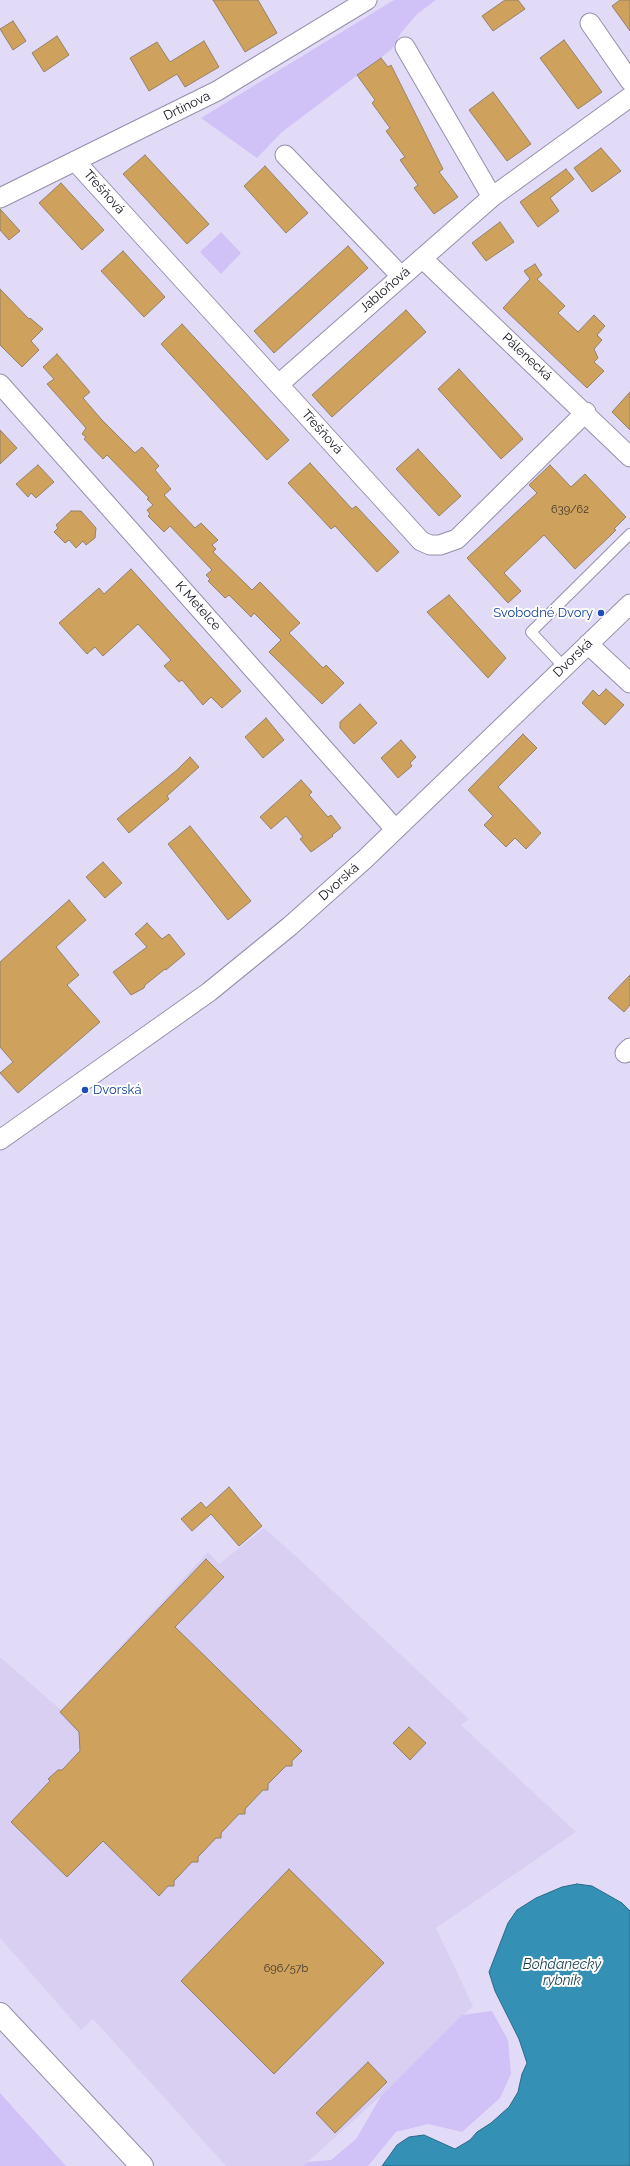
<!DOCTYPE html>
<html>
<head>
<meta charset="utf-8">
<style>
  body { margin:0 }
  canvas { display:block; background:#e2dbf8 }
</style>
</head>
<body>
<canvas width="630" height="2166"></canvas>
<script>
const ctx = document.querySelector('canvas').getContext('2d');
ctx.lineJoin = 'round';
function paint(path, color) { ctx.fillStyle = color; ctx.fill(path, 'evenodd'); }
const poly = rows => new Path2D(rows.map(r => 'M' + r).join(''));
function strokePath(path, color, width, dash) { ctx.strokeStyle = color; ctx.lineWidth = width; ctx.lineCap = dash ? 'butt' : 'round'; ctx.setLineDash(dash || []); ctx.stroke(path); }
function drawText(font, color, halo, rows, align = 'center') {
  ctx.font = font + ' Raleway,sans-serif'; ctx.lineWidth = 4; ctx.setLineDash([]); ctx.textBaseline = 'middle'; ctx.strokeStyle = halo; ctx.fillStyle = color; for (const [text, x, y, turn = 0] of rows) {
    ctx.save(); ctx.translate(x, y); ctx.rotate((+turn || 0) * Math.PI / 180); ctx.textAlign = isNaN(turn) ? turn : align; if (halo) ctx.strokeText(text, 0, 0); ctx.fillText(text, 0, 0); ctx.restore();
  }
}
const built = poly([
  [264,1528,300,1560,469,1719,461,1725,576,1832,436,1928,473,2006,381,2096,303,2166,226,2166,93,2019,81,2030,0,1938,0,1657,61,1710,208,1552,219,1564]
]);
const green = poly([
  [394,0,436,0,417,14,401,33,392,49,282,132,257,158,201,118],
  [221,232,241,253,221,274,200,252],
  [492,2011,508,2040,511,2074,500,2098,462,2132,428,2124,396,2132,368,2166,303,2166,308,2162,331,2160,356,2139,381,2096,462,2015],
  [0,2093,66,2166,0,2166]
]);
const water = poly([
  [577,1884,592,1886,622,1903,630,1911,630,2166,382,2166,397,2145,409,2137,424,2135,455,2149,470,2140,477,2132,491,2123,509,2107,518,2092,522,2074,527,2063,519,2039,495,1991,489,1972,508,1923,517,1910,536,1898,562,1887,577,1884]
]);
const building = poly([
  [213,0,258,0,277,33,245,52,213,0],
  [505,0,518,0,525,9,493,31,482,16,505,0],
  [620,0,630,0,630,31,612,6,620,0],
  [13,21,26,41,13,50,0,29,13,21],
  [57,36,69,55,44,72,32,53,57,36],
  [564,40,602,92,578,109,540,58,564,40],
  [204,41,219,67,185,87,177,74,149,91,130,58,157,42,170,62,204,41],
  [381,58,388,67,391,65,443,169,439,172,458,197,434,214,414,188,418,185,400,160,405,157,386,131,390,128,372,103,375,100,357,75,381,58],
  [493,92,531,144,507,161,469,110,493,92],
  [601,148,621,171,592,192,574,168,601,148],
  [145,155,209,224,187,244,123,174,145,155],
  [265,166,308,213,286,233,244,186,265,166],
  [566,169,574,179,550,198,559,211,538,227,520,202,566,169],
  [61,183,104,230,82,250,39,203,61,183],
  [0,209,20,231,9,240,0,230,0,209],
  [500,222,514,242,486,261,472,243,500,222],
  [348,246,368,268,274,353,254,331,348,246],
  [123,251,165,297,144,317,101,271,123,251],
  [535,264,542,275,537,279,565,306,558,313,578,332,594,315,605,326,597,335,602,340,594,349,598,358,594,362,604,371,587,388,503,308,530,279,524,271,535,264],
  [0,289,29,319,30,318,43,329,31,341,39,350,22,367,0,345,0,289],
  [406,310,426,332,332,417,312,395,406,310],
  [182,324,289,440,267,460,161,344,182,324],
  [57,354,90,392,83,398,102,420,135,453,142,447,159,466,155,470,171,489,164,495,195,528,201,523,218,540,212,545,216,549,213,552,252,590,260,582,300,623,289,633,323,668,326,665,344,683,322,704,269,652,281,640,254,613,251,617,229,595,225,598,208,581,210,579,206,575,212,570,170,526,164,532,148,516,150,514,147,510,153,505,147,499,149,498,107,455,103,459,84,439,86,437,82,434,86,428,47,384,54,379,43,367,57,354],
  [459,369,523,439,501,459,438,389,459,369],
  [630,392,630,430,612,412,630,392],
  [0,430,17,448,0,464,0,430],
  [418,449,461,496,439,516,396,469,418,449],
  [310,463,352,509,356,506,399,552,377,572,335,526,331,529,288,483,310,463],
  [38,465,54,482,36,498,31,493,28,497,16,484,38,465],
  [550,465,571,487,585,474,626,517,614,529,616,530,610,536,575,569,544,535,504,573,521,591,508,603,467,558,537,493,529,485,550,465],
  [71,511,81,511,96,528,95,538,86,545,83,541,76,548,69,540,65,543,54,532,58,528,56,525,71,511],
  [131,569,241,691,222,708,211,697,203,705,182,680,179,682,164,666,171,660,138,624,103,656,95,647,87,654,59,623,99,588,104,594,131,569],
  [449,595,506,658,488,678,427,612,449,595],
  [606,689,624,705,605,725,582,703,593,690,599,696,606,689],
  [360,704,377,723,354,744,340,728,340,722,360,704],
  [266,718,284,740,263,758,245,737,266,718],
  [523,734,537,748,498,787,541,833,526,849,515,838,506,847,484,825,493,816,468,790,523,734],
  [401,740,416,757,410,763,412,766,398,778,381,758,401,740],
  [190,757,199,767,167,796,169,799,129,833,117,819,177,770,190,757],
  [301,780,312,792,309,795,328,817,331,815,341,828,332,835,333,836,311,852,300,839,303,837,286,816,271,829,260,817,301,780],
  [190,826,251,901,228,920,168,844,190,826],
  [103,862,122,883,105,898,86,877,103,862],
  [69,900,86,920,56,947,79,975,67,985,100,1022,18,1093,0,1073,13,1062,0,1047,0,962,69,900],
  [147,923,162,939,169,934,185,954,166,970,165,969,145,985,144,988,131,995,113,972,147,947,135,934,147,923],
  [630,975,630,1005,624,1012,608,998,630,975],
  [229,1487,262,1526,239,1546,211,1514,192,1531,181,1519,201,1502,206,1508,229,1487],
  [206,1559,224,1577,175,1627,302,1751,292,1761,292,1766,286,1766,268,1784,268,1790,263,1790,245,1809,245,1814,239,1814,221,1833,221,1838,216,1838,198,1857,198,1862,192,1862,174,1881,174,1886,168,1886,159,1896,103,1841,67,1877,11,1822,50,1781,48,1779,58,1770,62,1770,80,1751,79,1732,60,1712,206,1559],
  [409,1727,426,1743,410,1760,393,1743,409,1727],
  [289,1869,384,1963,274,2074,181,1981,289,1869],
  [368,2062,387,2082,335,2133,316,2113,368,2062]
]);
const service = poly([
  [564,667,531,632,630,534]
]);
const minor = poly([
  [590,23,630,81],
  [405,47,492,197],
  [285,155,401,276],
  [75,161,421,541,430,545,440,545,457,539,586,412],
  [0,198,217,91,367,0],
  [422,258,630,457],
  [0,384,395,829],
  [279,384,492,197,630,97],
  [588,644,630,683],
  [625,1053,630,1048],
  [0,1140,209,992,290,926,365,859,630,604]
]);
const secondary = poly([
  [0,2014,142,2166]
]);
const markers = [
  [601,613,4,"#1a4fb4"],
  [85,1090,4,"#1a4fb4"]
];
const numberNames = [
  ["639/62",570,510],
  ["696/57b",286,1969]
];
const streetNames = [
  ["Drtinova",187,106,-26],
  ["Třešňová",104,192,48],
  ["Jabloňová",385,290,-41],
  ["Pálenecká",527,357,43],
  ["Třešňová",322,432,48],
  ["K Metelce",198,606,48],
  ["Dvorská",573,658,-44],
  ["Dvorská",339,882,-42]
];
const transitNames = [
  ["Svobodné Dvory",593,613],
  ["Dvorská",93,1090,"left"]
];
const waterNames = [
  ["Bohdanecký",562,1965],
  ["rybník",562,1981]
];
paint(built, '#d8cff3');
paint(green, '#d0c2f6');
paint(water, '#3490b5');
strokePath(water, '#2a6a86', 1);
paint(building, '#cea25d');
strokePath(building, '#928269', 1);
strokePath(service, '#968faa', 12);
strokePath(minor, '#968faa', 21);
strokePath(secondary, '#968faa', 24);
strokePath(service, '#fff', 10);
strokePath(minor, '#fff', 19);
strokePath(secondary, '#fff', 22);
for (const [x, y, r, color] of markers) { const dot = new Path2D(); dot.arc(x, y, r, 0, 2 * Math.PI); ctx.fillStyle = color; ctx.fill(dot); strokePath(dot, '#fff', 1.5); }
drawText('11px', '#42352b', null, numberNames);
drawText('13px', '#13111a', '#fff', streetNames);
drawText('13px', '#164399', '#fff', transitNames, 'right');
drawText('italic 14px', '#133b4b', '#fff', waterNames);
</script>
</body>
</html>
